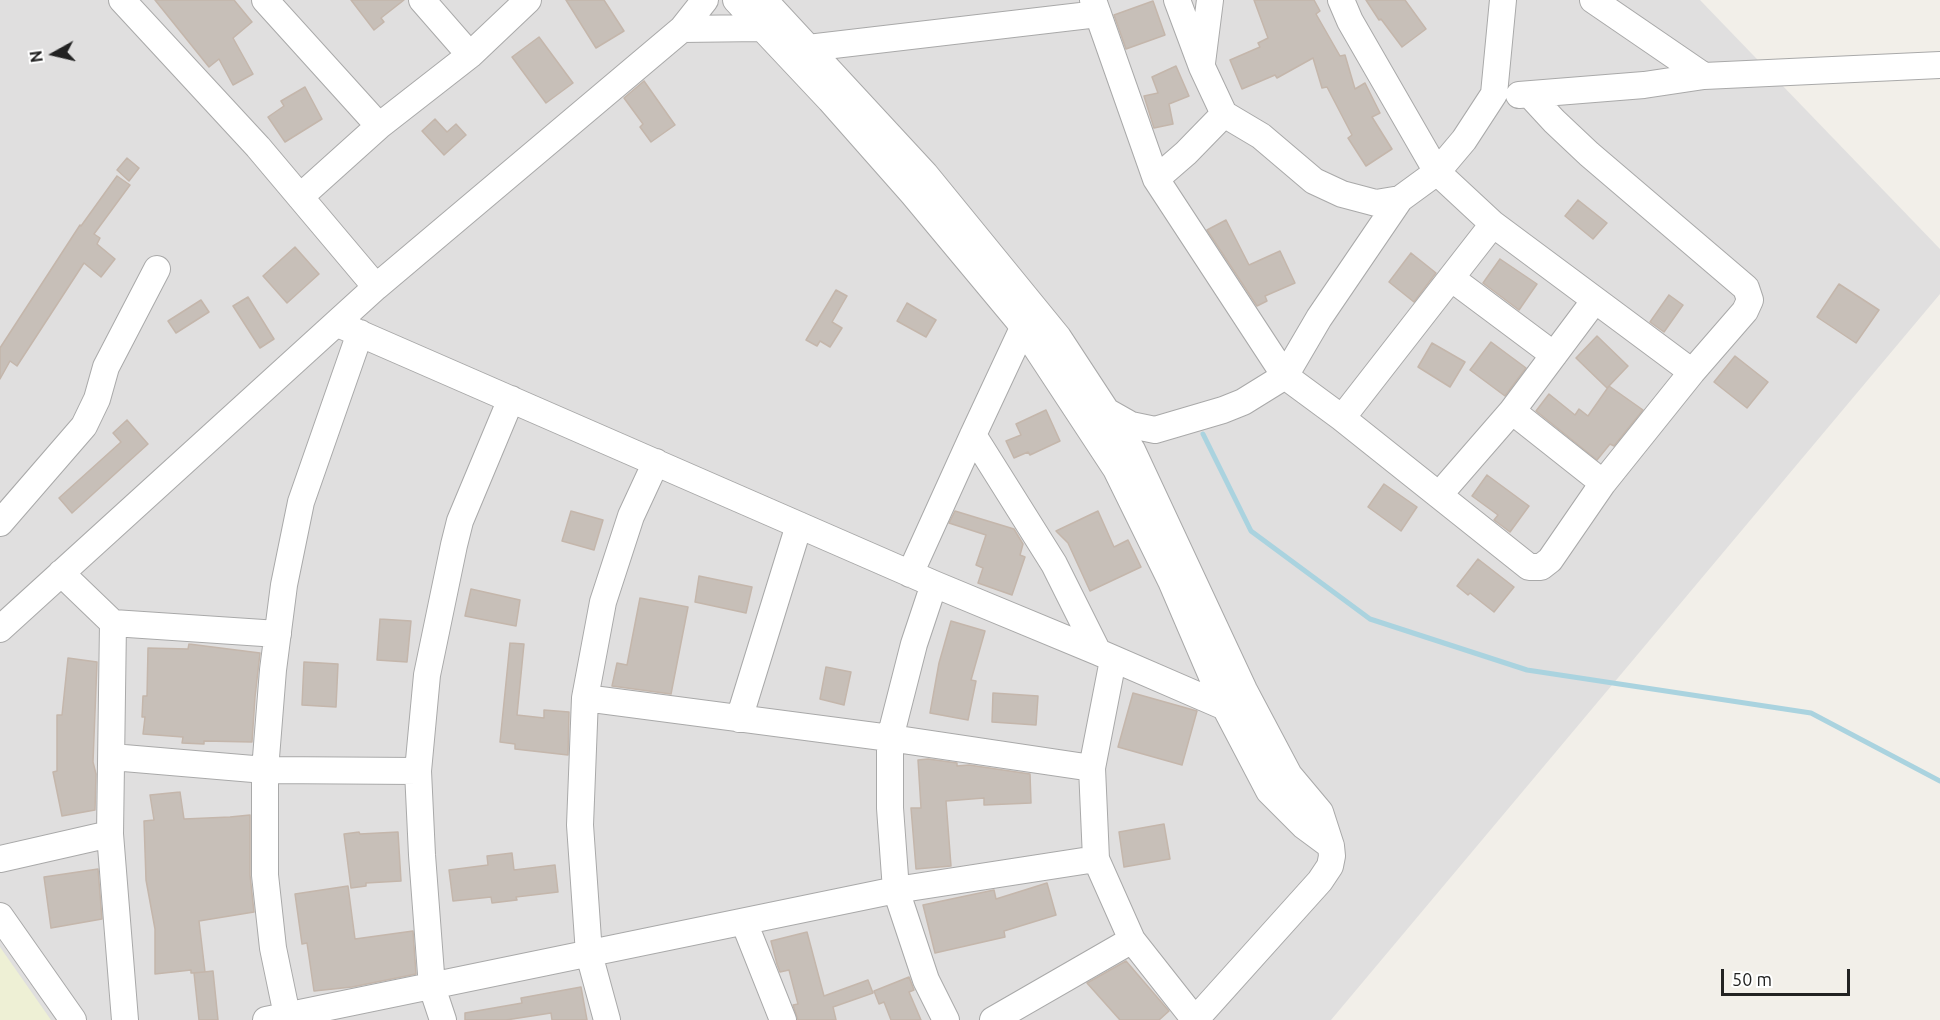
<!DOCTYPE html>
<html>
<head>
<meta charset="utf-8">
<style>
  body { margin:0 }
  #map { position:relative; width:1940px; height:1020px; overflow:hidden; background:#f2efe9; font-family:Ubuntu,sans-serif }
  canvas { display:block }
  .north { position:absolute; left:24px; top:24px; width:60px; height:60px; -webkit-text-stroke:4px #fff; paint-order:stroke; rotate:262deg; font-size:16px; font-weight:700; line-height:24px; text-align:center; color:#222 }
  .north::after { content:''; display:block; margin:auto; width:21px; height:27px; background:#222; clip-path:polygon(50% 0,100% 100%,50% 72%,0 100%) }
  .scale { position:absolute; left:1721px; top:969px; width:129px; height:27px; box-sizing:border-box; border:3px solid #222; border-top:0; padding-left:8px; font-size:18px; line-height:21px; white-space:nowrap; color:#222; -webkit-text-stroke:4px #fff; paint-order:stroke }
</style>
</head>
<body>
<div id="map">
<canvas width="1940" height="1020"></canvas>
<div class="north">N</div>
<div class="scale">50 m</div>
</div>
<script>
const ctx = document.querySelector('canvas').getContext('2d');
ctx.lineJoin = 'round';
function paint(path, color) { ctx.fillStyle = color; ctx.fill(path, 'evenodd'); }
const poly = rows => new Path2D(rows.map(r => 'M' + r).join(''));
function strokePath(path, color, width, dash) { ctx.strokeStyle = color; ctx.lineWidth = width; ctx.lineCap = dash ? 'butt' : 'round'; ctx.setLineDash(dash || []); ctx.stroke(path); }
const residential = poly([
  [0,0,1700,0,1940,249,1940,294,1331,1020,0,1020]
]);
const farmland = poly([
  [0,947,51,1020,0,1020]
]);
const stream = poly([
  [1203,434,1251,531,1370,619,1527,670,1811,713,1940,781]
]);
const building = poly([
  [155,0,234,0,252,22,233,38,253,74,233,85,219,59,209,67,155,0],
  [351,0,404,0,381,18,384,22,374,30,351,0],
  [566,0,604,0,624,31,596,48,566,0],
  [1254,0,1314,0,1320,11,1316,14,1340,56,1345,55,1355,89,1365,83,1380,113,1372,117,1392,149,1366,166,1348,138,1352,135,1327,87,1322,88,1313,58,1277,78,1275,75,1242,89,1230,60,1260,47,1258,43,1268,38,1254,0],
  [1366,0,1405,0,1426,29,1402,47,1381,19,1379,20,1366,0],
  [1153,1,1165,35,1126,49,1114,15,1153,1],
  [539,37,573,83,546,103,512,57,539,37],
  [1176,66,1189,96,1169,104,1173,124,1154,128,1144,96,1158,93,1152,77,1176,66],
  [644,81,675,125,651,142,640,127,643,124,624,98,644,81],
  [305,87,322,119,285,142,268,117,284,106,281,101,305,87],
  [435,119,447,132,456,124,466,135,444,155,422,131,435,119],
  [127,158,139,168,129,181,117,170,127,158],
  [117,176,130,185,94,234,100,238,97,244,115,259,101,277,84,263,17,366,10,361,0,379,0,348,80,225,81,226,117,176],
  [1578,200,1607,223,1593,239,1565,216,1578,200],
  [1226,220,1249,265,1280,251,1295,283,1265,296,1267,301,1257,306,1207,230,1226,220],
  [295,247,319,274,287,303,263,276,295,247],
  [1411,253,1436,273,1414,302,1389,282,1411,253],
  [1500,259,1537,284,1519,310,1483,283,1500,259],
  [1839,284,1879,310,1856,343,1817,317,1839,284],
  [836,290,847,296,832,322,842,328,830,347,820,341,817,346,806,340,836,290],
  [1669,295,1683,305,1664,332,1650,322,1669,295],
  [248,297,274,339,260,348,233,306,248,297],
  [201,300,209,312,176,333,168,321,201,300],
  [907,303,936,320,926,337,897,321,907,303],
  [1597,336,1628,366,1609,386,1643,410,1614,446,1610,444,1597,460,1536,411,1549,394,1575,415,1579,409,1588,416,1609,386,1607,388,1576,358,1597,336],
  [1491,342,1526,368,1505,396,1470,370,1491,342],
  [1432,343,1465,362,1450,387,1418,367,1432,343],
  [1735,356,1768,382,1747,408,1714,382,1735,356],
  [1046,410,1060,441,1030,455,1028,452,1014,458,1006,441,1021,435,1016,424,1046,410],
  [127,420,148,444,72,513,59,498,121,442,113,433,127,420],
  [1487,475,1529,506,1510,532,1494,520,1498,515,1472,496,1487,475],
  [1384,484,1417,507,1401,531,1368,507,1384,484],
  [571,511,603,520,594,550,562,541,571,511],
  [955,511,1014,529,1023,544,1020,555,1025,557,1012,595,978,583,983,568,976,565,986,535,949,523,955,511],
  [1098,511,1114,547,1128,540,1141,567,1090,591,1068,543,1056,531,1098,511],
  [1478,559,1514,587,1494,612,1470,593,1468,595,1457,586,1478,559],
  [699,576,752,587,746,613,695,602,699,576],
  [471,589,520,600,516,626,465,616,471,589],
  [640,598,688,607,671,694,612,686,617,663,627,665,640,598],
  [380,619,411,621,407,662,377,660,380,619],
  [951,621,985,631,971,680,976,681,968,720,930,713,939,663,951,621],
  [510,643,524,644,517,715,544,718,544,710,569,712,568,755,515,749,515,744,500,742,510,643],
  [189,644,260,653,255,697,252,742,204,741,204,744,182,743,183,737,143,734,145,717,142,717,143,696,147,696,148,648,188,649,189,644],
  [68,658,97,662,93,762,96,774,95,810,62,816,53,772,57,771,57,715,62,715,68,658],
  [304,662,338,664,336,707,302,705,304,662],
  [826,667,851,672,844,705,820,699,826,667],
  [993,693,1038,696,1036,725,992,722,993,693],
  [1133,693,1197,711,1182,765,1118,747,1133,693],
  [928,759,957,763,957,766,969,765,1030,774,1031,803,984,805,984,798,946,801,951,866,916,869,911,808,921,808,918,760,928,759],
  [180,792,184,819,230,817,250,815,250,875,254,912,199,921,205,972,191,973,191,970,155,974,155,929,146,880,144,821,154,820,150,795,180,792],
  [1164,824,1170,859,1124,867,1119,832,1164,824],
  [359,832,360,834,398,832,401,881,366,883,366,886,351,888,344,834,359,832],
  [512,853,514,870,555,865,558,892,516,897,517,900,492,903,491,897,453,901,449,870,488,865,487,856,512,853],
  [98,869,102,919,51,928,44,877,98,869],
  [1047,883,1056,915,1004,931,1005,937,935,953,923,905,994,890,996,899,1047,883],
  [348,886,355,939,413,931,416,974,352,987,314,991,307,943,302,944,295,894,348,886],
  [807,932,824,996,868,980,873,993,833,1007,836,1020,798,1020,793,1005,798,1004,789,970,780,972,777,964,771,941,807,932],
  [1126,961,1169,1011,1159,1020,1120,1020,1087,983,1126,961],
  [213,971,218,1020,199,1020,194,973,213,971],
  [909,977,914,990,909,992,921,1020,891,1020,884,1002,879,1004,874,991,909,977],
  [581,987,587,1020,552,1020,551,1013,506,1020,465,1020,465,1013,522,1003,521,998,581,987]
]);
const minor = poly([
  [122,0,258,147,376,287],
  [265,0,379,126],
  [422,0,470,55],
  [736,0,830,100,913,194,1018,320,1116,469,1171,581,1225,707,1269,791,1304,826,1331,846],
  [764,0,925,174,1058,337,1132,450,1244,690,1289,775,1320,812,1331,846,1332,856,1330,866,1320,881,1195,1020],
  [1093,0,1156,179,1285,376,1342,418,1529,567,1541,567,1550,560,1603,483,1692,372,1745,311,1750,300,1746,288,1589,154,1554,121,1530,95],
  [1177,0,1202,67,1224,114,1261,136,1314,181,1342,194,1376,203,1400,199],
  [1341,0,1350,21,1437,172,1493,224,1692,372],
  [1593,0,1704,76],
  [682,29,761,28],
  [808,48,1098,14],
  [1202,63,1210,0],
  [1519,95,1644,85,1704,76,1940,65],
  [1156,179,1186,153,1224,114],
  [300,197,379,126,470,55,528,0],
  [1451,278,1554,355],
  [338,324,934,584,1098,652,1225,707,1233,708],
  [1512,411,1603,483],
  [1108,412,1131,425,1155,430,1223,410,1243,402,1285,376,1319,318,1400,199,1437,172,1464,140,1494,94,1503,0],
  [1342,418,1493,224],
  [973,435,1054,564,1098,652],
  [1439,495,1512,411,1595,300],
  [0,523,84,426,97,399,106,367,157,269],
  [61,573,113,623,278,634],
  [910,574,973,435,1023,328],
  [934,584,914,644,890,738,890,808,896,890,926,980,946,1020],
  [113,623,110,834,125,1020],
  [0,629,376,287,682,29,705,0],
  [1113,660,1092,768,1096,859,1132,940,1195,1020],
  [585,698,890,738,1092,768],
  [739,719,799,525],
  [112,757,265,770,418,771],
  [0,859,110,834],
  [0,916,73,1020],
  [744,922,783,1020],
  [266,1020,896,890,1096,859],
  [288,1020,273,948,265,875,265,770,273,670,284,585,301,502,360,333],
  [443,1020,432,987,422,855,418,771,427,675,454,545,460,521,511,399],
  [607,1020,589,954,580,825,585,698,603,602,631,516,656,462],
  [993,1020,1132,940]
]);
paint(residential, '#e0dfdf');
paint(farmland, '#eef0d5');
strokePath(stream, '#aad3df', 5);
paint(building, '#c7bfb8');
strokePath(building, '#c4b6ab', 1.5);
strokePath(minor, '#a9a9a9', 28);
strokePath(minor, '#fff', 26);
</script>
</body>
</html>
